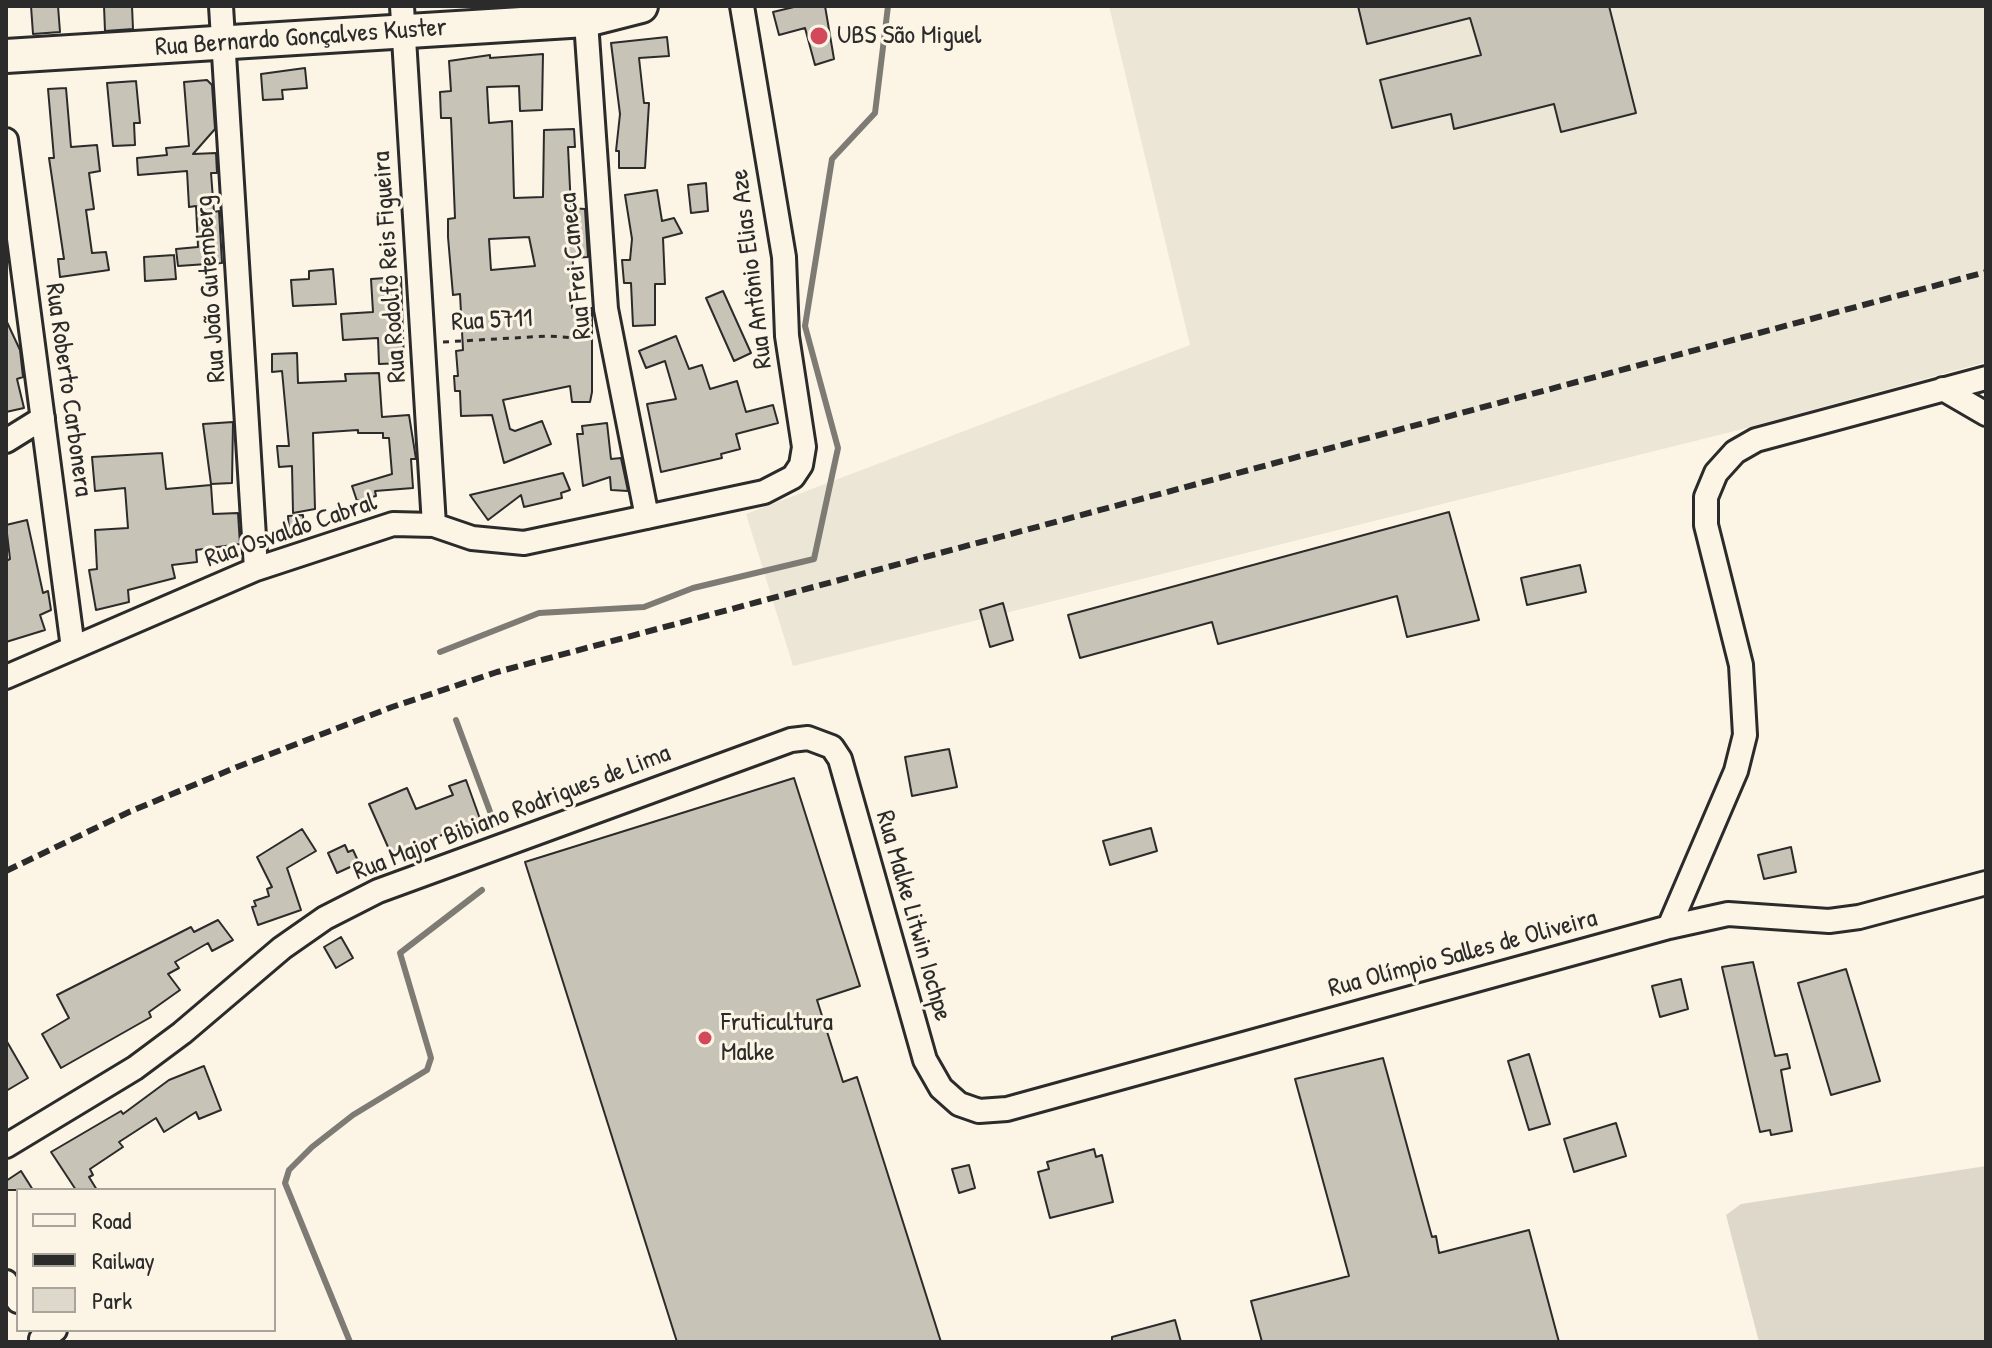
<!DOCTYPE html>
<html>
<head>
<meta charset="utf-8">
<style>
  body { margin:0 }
  #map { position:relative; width:1992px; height:1348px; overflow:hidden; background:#fcf5e5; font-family:"Patrick Hand",sans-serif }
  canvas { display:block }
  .frame { position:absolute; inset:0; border:8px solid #2b2b2b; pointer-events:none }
  .legend { position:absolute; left:16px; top:1188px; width:260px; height:144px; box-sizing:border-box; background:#fcf5e5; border:2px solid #a8a49b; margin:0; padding:10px 14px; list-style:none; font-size:24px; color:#2b2b2b }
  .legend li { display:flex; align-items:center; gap:16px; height:40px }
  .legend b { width:40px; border:2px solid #a8a49b }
</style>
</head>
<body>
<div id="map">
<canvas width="1992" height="1348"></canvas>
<div class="frame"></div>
<ul class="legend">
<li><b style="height:10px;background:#fcf5e5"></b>Road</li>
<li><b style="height:10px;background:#2b2b2b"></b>Railway</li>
<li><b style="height:22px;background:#ded8ca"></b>Park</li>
</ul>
</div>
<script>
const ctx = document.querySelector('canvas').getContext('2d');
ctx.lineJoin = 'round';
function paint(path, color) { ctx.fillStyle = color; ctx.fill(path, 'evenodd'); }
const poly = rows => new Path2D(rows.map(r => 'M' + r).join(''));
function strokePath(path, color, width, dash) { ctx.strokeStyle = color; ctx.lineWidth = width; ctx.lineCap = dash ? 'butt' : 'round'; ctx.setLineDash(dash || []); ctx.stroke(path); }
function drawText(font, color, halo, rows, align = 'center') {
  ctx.font = font + ' "Patrick Hand",sans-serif'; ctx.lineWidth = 6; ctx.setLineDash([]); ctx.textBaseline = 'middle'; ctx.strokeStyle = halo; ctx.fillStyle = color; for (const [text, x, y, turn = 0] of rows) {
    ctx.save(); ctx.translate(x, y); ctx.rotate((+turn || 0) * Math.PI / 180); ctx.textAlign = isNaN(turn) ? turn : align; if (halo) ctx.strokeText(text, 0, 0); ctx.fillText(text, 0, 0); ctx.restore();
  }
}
const built = poly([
  [1109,6,1986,6,1986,362,1739,430,793,666,746,514,1190,345]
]);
const green = poly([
  [1986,1166,1986,1342,1759,1342,1726,1215,1741,1204]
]);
const stream = poly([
  [440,652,539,613,644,607,693,588,814,559,838,448,805,326,832,159,875,113,888,6],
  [456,720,495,825],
  [350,1342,285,1183,289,1170,312,1147,353,1115,427,1070,431,1058,400,953,482,890]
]);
const building = poly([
  [31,6,58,6,60,32,33,34,31,6],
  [104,6,132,6,133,29,105,31,104,6],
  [798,6,825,6,834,59,815,65,805,28,779,35,773,12,798,6],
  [1358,6,1609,6,1636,113,1561,132,1554,104,1454,129,1451,114,1392,128,1380,80,1481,55,1470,18,1367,44,1358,6],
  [667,37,669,56,639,58,644,103,649,103,645,168,619,168,619,151,616,151,620,114,611,43,667,37],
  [543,54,542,110,520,111,519,86,487,87,489,123,512,121,514,198,543,197,544,130,574,129,575,147,568,147,571,208,585,209,588,257,573,258,572,308,592,308,592,392,590,402,572,402,570,386,503,400,510,429,515,431,542,421,551,444,504,463,492,415,461,416,460,391,455,391,454,376,458,376,456,351,463,350,460,294,453,295,448,237,448,219,455,218,451,118,441,118,440,92,451,91,449,61,490,55,490,58,543,54],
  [529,237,535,266,491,270,489,239,529,237],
  [305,68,307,88,282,90,283,99,263,100,261,74,305,68],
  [207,80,212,85,215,129,193,154,216,153,217,173,211,173,214,212,219,211,222,263,178,266,176,249,198,247,196,206,189,207,187,171,138,175,137,158,167,155,166,148,189,146,184,82,207,80],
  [136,81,140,123,134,123,135,145,113,146,107,83,136,81],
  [66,88,71,147,97,145,100,171,89,173,94,209,86,210,92,253,106,252,109,270,60,277,58,259,64,259,49,158,54,158,48,89,66,88],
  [706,183,708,211,691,213,688,185,706,183],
  [657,190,662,221,674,218,682,233,663,238,665,284,655,284,655,325,633,326,631,283,624,283,622,260,630,260,632,239,625,195,657,190],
  [174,255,176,279,145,281,144,257,174,255],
  [333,269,336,304,293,306,291,280,309,279,309,271,333,269],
  [401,277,404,363,379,364,378,338,343,340,341,314,373,312,371,279,401,277],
  [723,291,751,353,734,361,706,298,723,291],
  [6,320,20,350,23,377,17,379,24,408,6,412,6,320],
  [676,336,689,369,702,365,710,389,737,381,746,412,773,405,778,423,736,434,740,449,721,454,722,458,661,472,647,404,676,399,665,361,646,368,639,351,676,336],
  [297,353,298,383,346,381,345,374,379,373,382,417,409,415,416,459,411,459,413,488,375,491,376,496,357,501,352,486,392,474,389,438,383,438,383,433,358,433,358,430,313,433,315,509,293,513,292,466,279,467,277,446,289,446,282,371,272,372,272,354,297,353],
  [233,422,232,483,211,484,203,424,233,422],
  [607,423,611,459,621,458,628,491,611,490,610,477,583,486,577,434,583,434,582,426,607,423],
  [162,453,166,489,211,485,213,514,238,513,240,544,196,550,197,562,172,565,175,578,128,590,129,602,96,610,89,570,97,569,95,530,128,528,125,488,95,491,92,457,162,453],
  [563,473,570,490,561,493,562,498,524,507,521,495,488,520,470,495,563,473],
  [1449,512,1479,620,1407,637,1397,596,1218,644,1212,622,1080,658,1068,615,1449,512],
  [303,515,304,530,289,531,288,516,303,515],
  [27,520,43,593,48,591,51,610,40,615,45,630,6,642,6,561,10,559,6,525,27,520],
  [1580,565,1586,592,1527,605,1521,578,1580,565],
  [1003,603,1013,640,990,647,980,610,1003,603],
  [949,749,957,787,912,796,905,757,949,749],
  [794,778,860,986,817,1000,843,1082,857,1077,941,1342,677,1342,525,862,794,778],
  [466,780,480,819,392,856,369,804,407,788,416,809,453,795,449,786,466,780],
  [1151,828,1157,851,1110,865,1103,841,1151,828],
  [302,829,316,851,287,868,301,910,258,925,252,907,256,906,254,901,269,896,267,889,272,887,257,857,302,829],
  [345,845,348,852,353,850,359,863,337,873,328,853,345,845],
  [1791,847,1796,872,1764,879,1758,855,1791,847],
  [218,920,233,940,212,951,208,943,175,962,179,968,168,974,180,990,149,1012,151,1017,61,1068,42,1034,69,1018,57,995,191,927,194,932,218,920],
  [341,937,353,958,336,968,324,947,341,937],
  [1753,962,1775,1056,1787,1054,1790,1068,1781,1070,1792,1131,1771,1135,1770,1130,1760,1132,1722,967,1753,962],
  [1846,969,1880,1081,1831,1095,1798,983,1846,969],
  [1681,979,1688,1009,1660,1017,1652,986,1681,979],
  [6,1040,28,1078,6,1091,6,1040],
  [1529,1054,1550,1124,1529,1130,1508,1061,1529,1054],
  [1383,1058,1432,1237,1436,1236,1439,1253,1529,1230,1559,1342,1262,1342,1251,1301,1349,1276,1295,1079,1383,1058],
  [204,1066,221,1110,199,1119,196,1112,164,1132,156,1118,119,1142,123,1147,90,1169,93,1175,89,1177,97,1190,76,1190,51,1152,121,1111,123,1114,169,1080,204,1066],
  [1616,1123,1626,1156,1574,1172,1564,1139,1616,1123],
  [1094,1149,1096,1157,1102,1155,1113,1202,1050,1218,1038,1172,1049,1169,1047,1162,1094,1149],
  [969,1165,975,1188,959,1193,952,1169,969,1165],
  [21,1171,33,1190,6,1190,6,1181,21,1171],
  [1175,1320,1181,1342,1112,1342,1112,1337,1175,1320]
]);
const path = poly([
  [443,342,548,336,591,339]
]);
const street = poly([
  [221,6,256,569],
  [402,6,434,525],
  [585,7,606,309,647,517],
  [6,140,73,648],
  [1943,389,1986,414],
  [6,441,43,418],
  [6,677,256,569,393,524,434,525,472,538,524,543,764,492,793,477,801,465,804,447,787,336,784,257,742,6],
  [1669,927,1736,771,1745,735,1741,665,1706,525,1706,497,1716,473,1735,452,1756,440,1986,378],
  [6,1146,135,1068,182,1033,282,948,325,918,378,891,791,740,808,738,832,747,840,759,925,1060,941,1088,959,1104,979,1111,1007,1109,1669,927,1728,914,1829,921,1859,917,1986,883],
  [6,1282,18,1301],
  [41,1339,55,1330]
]);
const secondary = poly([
  [6,56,586,20,641,6]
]);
const rail = poly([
  [6,871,129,812,237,767,392,707,497,672,1986,272]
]);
const markers = [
  [819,36,10,"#d1495b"],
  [705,1038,8,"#d1495b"]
];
const poiNames = [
  ["UBS São Miguel",837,36],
  ["Fruticultura",721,1023],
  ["Malke",721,1053]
];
const streetNames = [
  ["Rua Bernardo Gonçalves Kuster",301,38,-4],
  ["Rua Frei Caneca",576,266,-96],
  ["Rua Rodolfo Reis Figueira",390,267,-94],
  ["Rua Antônio Elias Aze",752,269,-97],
  ["Rua João Gutemberg",211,289,-94],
  ["Rua 5711",492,321,-3],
  ["Rua Roberto Carbonera",68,390,82],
  ["Rua Osvaldo Cabral",291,531,-19],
  ["Rua Major Bibiano Rodrigues de Lima",512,813,-21],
  ["Rua Malke Litwin Iochpe",913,916,74],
  ["Rua Olímpio Salles de Oliveira",1463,954,-15]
];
paint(built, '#ece6d7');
paint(green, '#ded8ca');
strokePath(stream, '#7d7b74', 6);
paint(building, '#c8c3b7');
strokePath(building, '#2b2b2b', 2);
strokePath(street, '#2b2b2b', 28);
strokePath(secondary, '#2b2b2b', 38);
strokePath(path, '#2b2b2b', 3, [6, 6]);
strokePath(street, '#fcf5e5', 22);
strokePath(secondary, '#fcf5e5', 32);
strokePath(rail, '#2b2b2b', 6, [12, 6]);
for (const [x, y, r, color] of markers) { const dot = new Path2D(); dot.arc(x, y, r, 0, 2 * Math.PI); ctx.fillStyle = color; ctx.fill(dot); strokePath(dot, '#fcf5e5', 3); }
drawText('26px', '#2b2b2b', '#fcf5e5', poiNames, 'left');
drawText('26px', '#2b2b2b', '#fcf5e5', streetNames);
</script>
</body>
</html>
